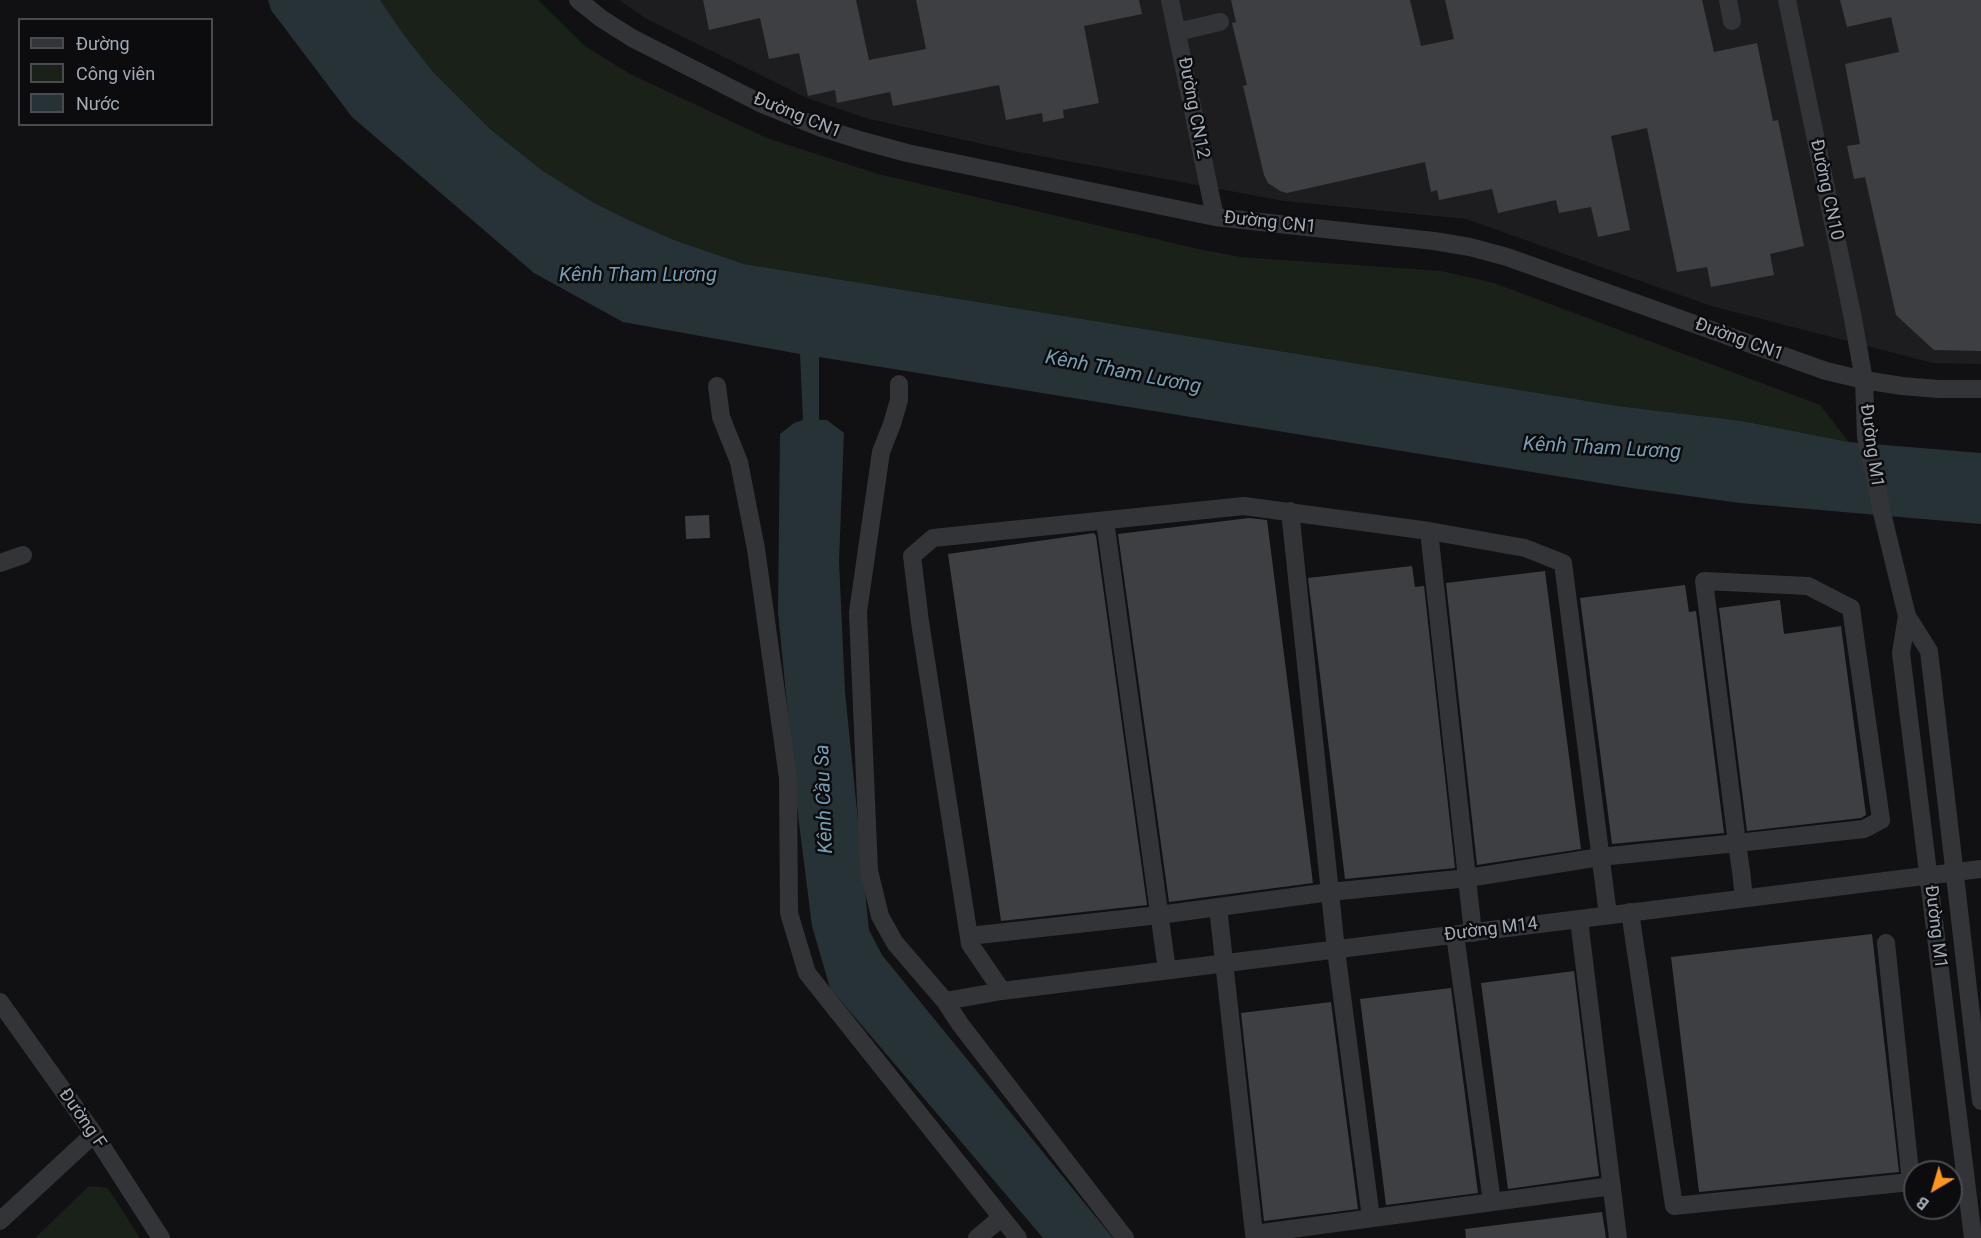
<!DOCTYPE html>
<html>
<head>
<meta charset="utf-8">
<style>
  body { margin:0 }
  #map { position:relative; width:1981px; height:1238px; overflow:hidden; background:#111113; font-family:Roboto,sans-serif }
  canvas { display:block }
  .legend { position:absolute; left:18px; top:18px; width:195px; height:108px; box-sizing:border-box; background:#0c0c0e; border:2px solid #484b50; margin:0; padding:8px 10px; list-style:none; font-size:18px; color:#a2aab4 }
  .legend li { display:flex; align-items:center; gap:12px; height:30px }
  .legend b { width:30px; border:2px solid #484b50 }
  .north { position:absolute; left:1903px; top:1160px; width:60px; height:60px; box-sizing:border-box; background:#0c0c0e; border:2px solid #484b50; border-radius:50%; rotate:218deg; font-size:16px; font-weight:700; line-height:24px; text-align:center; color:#a2aab4 }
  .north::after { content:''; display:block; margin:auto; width:21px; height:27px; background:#fb9721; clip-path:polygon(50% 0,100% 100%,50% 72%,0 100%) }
</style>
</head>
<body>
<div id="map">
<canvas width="1981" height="1238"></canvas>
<ul class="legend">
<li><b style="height:8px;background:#323438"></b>Đường</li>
<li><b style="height:16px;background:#192119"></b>Công viên</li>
<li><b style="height:16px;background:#273237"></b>Nước</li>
</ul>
<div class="north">B</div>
</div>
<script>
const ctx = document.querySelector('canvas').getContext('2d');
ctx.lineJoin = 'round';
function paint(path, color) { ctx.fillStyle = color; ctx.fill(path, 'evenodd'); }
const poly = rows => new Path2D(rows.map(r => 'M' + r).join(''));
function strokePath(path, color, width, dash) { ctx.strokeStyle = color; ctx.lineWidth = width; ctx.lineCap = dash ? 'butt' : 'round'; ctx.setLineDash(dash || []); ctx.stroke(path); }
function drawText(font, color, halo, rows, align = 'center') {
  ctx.font = font + ' Roboto,sans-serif'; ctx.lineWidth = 5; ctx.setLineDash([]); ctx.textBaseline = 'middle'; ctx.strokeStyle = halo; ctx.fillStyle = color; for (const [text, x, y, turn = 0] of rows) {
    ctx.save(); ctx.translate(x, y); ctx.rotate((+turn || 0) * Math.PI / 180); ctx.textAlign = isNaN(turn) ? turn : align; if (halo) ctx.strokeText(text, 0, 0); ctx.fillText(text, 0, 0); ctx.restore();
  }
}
const built = poly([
  [619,0,1981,0,1981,364,1933,363,1711,306,1466,219,1284,201,1019,152,869,119,807,98,645,18]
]);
const green = poly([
  [380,0,538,0,585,46,630,74,767,138,878,174,1203,250,1241,257,1441,271,1494,283,1820,405,1849,442,1742,421,1618,406,744,264,674,240,635,223,594,203,543,171,490,129,433,72,404,35],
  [89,1186,108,1188,140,1238,35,1238]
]);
const water = poly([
  [268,0,380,0,404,35,433,72,490,129,543,171,594,203,635,223,674,240,744,264,1618,406,1742,421,1849,442,1981,453,1981,524,1740,503,1631,488,819,357,819,420,827,420,844,433,839,561,845,692,869,930,882,955,1113,1238,1043,1238,830,988,812,926,797,807,778,612,780,434,794,423,803,420,800,354,623,322,534,273,352,117,271,10]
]);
const building = poly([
  [703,0,856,0,869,60,926,49,916,0,1139,0,1142,14,1084,26,1099,103,1063,110,1064,118,1043,122,1042,113,1006,120,999,85,893,106,890,92,837,103,835,90,808,96,799,53,769,59,760,18,709,30],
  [1231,0,1410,0,1421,46,1454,39,1445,0,1702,0,1714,52,1757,43,1773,121,1778,120,1804,246,1770,254,1774,275,1711,287,1707,267,1677,272,1647,128,1611,136,1630,230,1598,237,1591,207,1559,213,1556,200,1498,213,1492,189,1439,200,1437,190,1431,192,1425,162,1287,193,1280,191,1268,183,1264,175,1243,86,1247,85,1232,23,1236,22],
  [1840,0,1981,0,1981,351,1934,350,1896,315,1865,177,1854,179,1847,146,1860,144,1845,64,1899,52,1891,17,1847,27],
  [709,515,710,538,686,539,685,516],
  [1249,518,1267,520,1313,883,1169,902,1118,534],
  [1094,533,1096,536,1147,905,1001,921,948,554],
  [1412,566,1415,587,1424,586,1455,868,1345,879,1308,578],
  [1545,571,1581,849,1477,865,1446,583],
  [1685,585,1689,612,1696,611,1724,833,1612,844,1580,598],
  [1780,600,1784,634,1841,626,1866,815,1861,818,1747,831,1719,608],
  [1872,934,1899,1172,1699,1192,1671,957],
  [1574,971,1599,1176,1508,1189,1481,983],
  [1451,988,1478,1193,1386,1205,1360,999],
  [1331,1002,1358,1209,1264,1221,1241,1013],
  [1602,1212,1606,1238,1466,1238,1465,1229]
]);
const minor = poly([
  [578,0,602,19,632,38,762,104,821,128,863,141,907,153,1215,217,1434,241,1470,247,1507,257,1826,371,1864,380,1902,386,1938,389,1981,389],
  [1170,0,1215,217],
  [1728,0,1732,21],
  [1787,0,1853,319,1864,380,1866,437,1883,517,1907,616,1929,651,1981,1101],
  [1177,32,1220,22],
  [899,384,899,400,892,424,881,452,858,612,869,871,880,916,895,943,945,1001,960,1024,1125,1238],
  [717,386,721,417,739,462,756,549,788,778,789,913,807,973,1018,1238],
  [1290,511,1336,950,1371,1218],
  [1105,521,1167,970],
  [1429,531,1473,933],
  [0,563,23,555],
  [1907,616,1901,653,1973,1238],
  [1218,907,1254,1234,1612,1186],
  [1630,912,1674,1206,1911,1182,1886,943],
  [1579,920,1618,1238],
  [1455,935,1492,1202],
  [969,936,1159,915,1330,892,1468,878,1600,857,1737,843,1864,829,1881,820,1851,608,1808,586,1704,581,1737,843,1741,871,1744,898],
  [1002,991,970,944,920,622,912,556,933,538,1244,506,1429,531,1525,548,1563,563,1608,915],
  [945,1001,1002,991,1981,869],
  [0,1002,94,1134,161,1238],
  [0,1221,94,1134],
  [977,1238,1001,1218]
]);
const streetNames = [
  ["Đường CN12",1193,108,79],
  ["Đường CN1",797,116,22],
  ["Đường CN10",1826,190,78],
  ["Đường CN1",1270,223,6],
  ["Đường CN1",1739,340,20],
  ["Đường M1",1871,446,82],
  ["Đường M1",1935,927,83],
  ["Đường M14",1491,930,-7],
  ["Đường F",82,1119,55]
];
const waterNames = [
  ["Kênh Tham Lương",638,276],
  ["Kênh Tham Lương",1123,373,11],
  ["Kênh Tham Lương",1602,449,3],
  ["Kênh Cầu Sa",825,799,-92]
];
paint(built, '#1d1d20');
paint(green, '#192119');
paint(water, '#273237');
paint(building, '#3d3f43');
strokePath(minor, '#323438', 18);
drawText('18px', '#a2aab4', '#0c0c0e', streetNames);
drawText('italic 20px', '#769db2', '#0c0c0e', waterNames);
</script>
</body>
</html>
